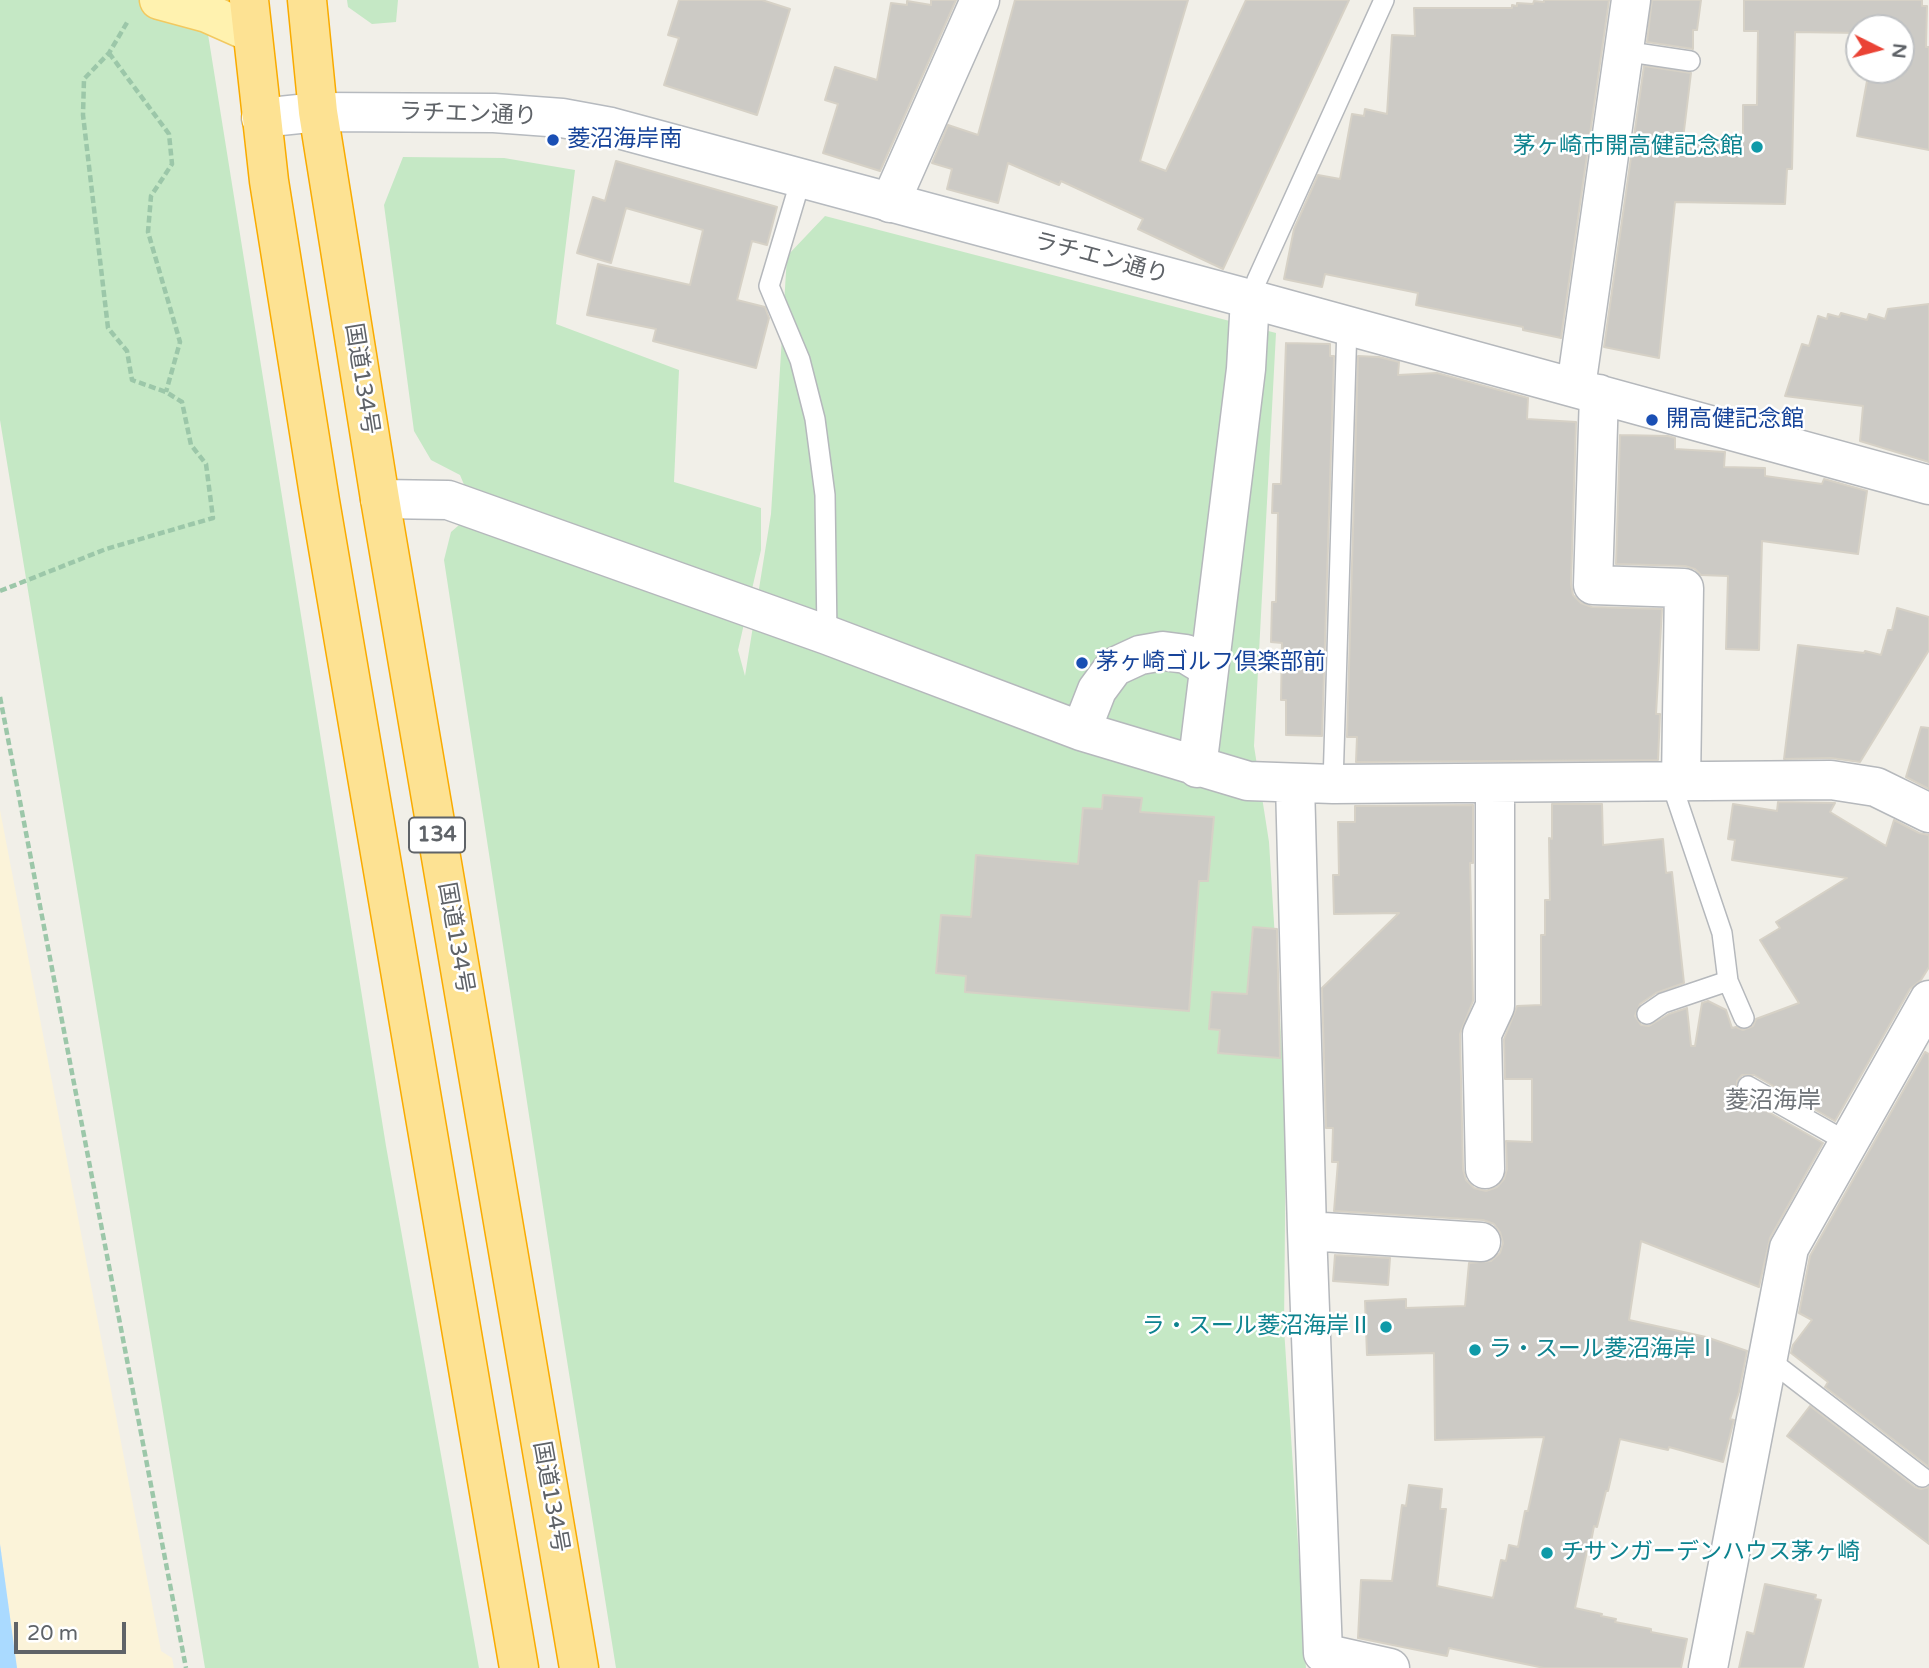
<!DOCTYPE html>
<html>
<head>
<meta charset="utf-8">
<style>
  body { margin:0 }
  #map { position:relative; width:1929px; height:1668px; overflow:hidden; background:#f1efe8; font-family:"Varela Round",sans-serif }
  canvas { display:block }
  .north { position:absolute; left:1845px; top:14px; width:70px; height:70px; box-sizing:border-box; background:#fff; border:2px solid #bfc1c3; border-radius:50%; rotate:96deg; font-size:19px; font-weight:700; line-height:28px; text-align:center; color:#5f6368 }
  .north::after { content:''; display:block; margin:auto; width:24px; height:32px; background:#ea4335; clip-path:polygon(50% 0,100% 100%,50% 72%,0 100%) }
  .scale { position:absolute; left:14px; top:1622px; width:112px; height:32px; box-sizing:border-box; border:4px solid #5f6368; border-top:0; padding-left:9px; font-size:21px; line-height:24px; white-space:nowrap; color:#5f6368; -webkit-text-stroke:5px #fff; paint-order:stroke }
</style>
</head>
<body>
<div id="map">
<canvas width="1929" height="1668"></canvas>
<div class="north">N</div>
<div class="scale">20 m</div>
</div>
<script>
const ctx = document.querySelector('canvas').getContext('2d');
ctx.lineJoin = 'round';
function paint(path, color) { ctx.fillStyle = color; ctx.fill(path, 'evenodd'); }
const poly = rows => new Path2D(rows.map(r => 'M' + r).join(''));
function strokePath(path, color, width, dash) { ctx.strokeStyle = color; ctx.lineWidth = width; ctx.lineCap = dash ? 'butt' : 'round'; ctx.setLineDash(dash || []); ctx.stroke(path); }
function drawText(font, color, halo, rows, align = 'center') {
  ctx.font = font + ' "Varela Round","Noto Sans JP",sans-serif'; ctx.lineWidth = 5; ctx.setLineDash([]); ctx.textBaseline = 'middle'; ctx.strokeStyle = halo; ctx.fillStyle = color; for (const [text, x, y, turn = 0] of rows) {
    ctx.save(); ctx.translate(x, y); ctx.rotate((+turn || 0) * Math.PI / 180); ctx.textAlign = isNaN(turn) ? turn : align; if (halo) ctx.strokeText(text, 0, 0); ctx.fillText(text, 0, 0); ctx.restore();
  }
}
const green = poly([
  [0,0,168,0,207,28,386,1146,479,1668,205,1668,0,420],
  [347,0,398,0,396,22,372,24,348,7],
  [403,157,504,158,575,170,556,324,679,370,674,482,761,508,761,550,738,650,745,676,771,514,787,256,825,216,1276,333,1254,746,1269,842,1286,1117,1284,1328,1306,1668,616,1668,557,1298,444,560,451,532,475,511,460,475,431,460,414,431,384,205]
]);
const sand = poly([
  [0,810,161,1651,172,1658,174,1668,17,1668,0,1544]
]);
const water = poly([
  [0,1544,17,1668,0,1668]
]);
const building = poly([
  [679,0,762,0,790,9,757,115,664,85,679,38,668,35,679,0],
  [931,0,956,0,880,171,823,153,838,104,825,100,835,67,877,80,891,3,907,5,907,1,931,5,931,0],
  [1015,0,1188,0,1140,161,1166,171,1246,0,1349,0,1223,269,1138,229,1143,219,1061,181,1059,185,1008,163,998,203,947,189,952,169,932,163,948,125,978,135,1015,0],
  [1544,0,1609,0,1561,338,1523,330,1523,327,1416,305,1418,293,1325,274,1322,287,1284,279,1294,229,1318,175,1340,179,1352,114,1364,116,1365,109,1387,114,1392,35,1415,36,1414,8,1512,8,1512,5,1517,6,1517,3,1533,4,1534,1,1544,2,1544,0],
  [1652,0,1701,0,1697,30,1693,30,1693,49,1647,42,1652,0],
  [1744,0,1922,0,1922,6,1927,6,1926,47,1929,47,1929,150,1857,136,1869,70,1901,70,1901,28,1859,28,1859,33,1795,32,1792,169,1787,169,1785,204,1675,202,1659,358,1604,347,1644,66,1691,73,1683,139,1743,139,1743,105,1757,105,1758,31,1744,31,1744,0],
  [616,161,777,207,767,245,752,241,737,300,765,307,769,318,756,368,653,341,656,329,587,315,598,264,690,285,703,230,626,208,611,263,577,253,593,197,605,201,616,161],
  [1929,304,1929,462,1860,441,1863,406,1785,396,1802,344,1809,346,1818,316,1827,319,1828,314,1839,317,1841,313,1867,320,1869,314,1885,319,1888,309,1929,304],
  [1286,343,1330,344,1330,356,1334,356,1322,736,1286,735,1286,700,1281,700,1282,643,1271,642,1272,602,1276,602,1278,513,1272,513,1273,484,1281,484,1286,343],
  [1358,356,1379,357,1399,362,1398,375,1437,373,1528,398,1527,419,1576,422,1571,584,1573,595,1581,603,1592,607,1662,609,1656,714,1660,714,1658,760,1356,762,1357,737,1347,737,1358,356],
  [1620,435,1668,436,1675,438,1675,449,1725,452,1724,467,1765,468,1765,476,1822,484,1824,479,1867,491,1858,554,1762,541,1759,650,1726,649,1728,576,1701,575,1695,569,1685,566,1616,564,1620,435],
  [1897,608,1929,617,1929,650,1860,762,1831,758,1784,759,1798,645,1864,653,1865,651,1881,655,1888,630,1892,630,1897,608],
  [1921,727,1929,728,1929,789,1906,777,1921,727],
  [1103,795,1142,798,1140,812,1214,817,1208,881,1199,881,1189,1011,965,992,966,976,936,973,941,915,971,917,976,855,1078,864,1083,808,1102,809,1103,795],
  [1778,802,1835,803,1830,812,1886,846,1894,820,1919,833,1929,835,1929,967,1921,980,1910,989,1835,1121,1754,1075,1742,1075,1737,1081,1737,1092,1742,1097,1823,1143,1770,1238,1759,1287,1641,1241,1629,1320,1706,1337,1747,1351,1739,1392,1730,1419,1734,1420,1723,1462,1669,1447,1668,1450,1620,1439,1608,1491,1606,1491,1597,1527,1594,1526,1590,1547,1588,1546,1575,1608,1602,1614,1601,1616,1616,1619,1615,1622,1651,1629,1651,1632,1687,1639,1681,1668,1544,1668,1449,1648,1447,1656,1358,1638,1361,1580,1392,1581,1402,1505,1406,1506,1409,1485,1442,1489,1440,1509,1446,1509,1437,1586,1493,1598,1501,1560,1506,1561,1509,1545,1518,1547,1525,1511,1528,1511,1544,1437,1435,1440,1434,1353,1367,1355,1365,1301,1406,1299,1406,1308,1465,1306,1469,1263,1491,1261,1500,1253,1503,1243,1500,1232,1494,1224,1483,1220,1334,1211,1338,1162,1332,1162,1333,1128,1326,1128,1322,988,1399,913,1334,914,1333,875,1339,875,1338,822,1355,822,1355,806,1473,805,1473,863,1470,863,1473,1001,1460,1034,1463,1169,1466,1180,1474,1188,1486,1191,1497,1187,1504,1179,1507,1169,1506,1141,1532,1142,1532,1079,1505,1079,1504,1039,1517,1006,1541,1005,1541,935,1545,935,1545,900,1550,900,1549,838,1552,839,1552,804,1602,804,1603,845,1663,839,1666,873,1672,872,1684,983,1656,993,1640,1004,1635,1016,1641,1025,1649,1026,1669,1014,1687,1008,1691,1046,1695,1046,1702,1003,1708,1001,1726,1010,1732,1028,1736,1027,1743,1030,1753,1026,1756,1019,1799,1003,1760,940,1780,928,1776,922,1847,878,1732,860,1735,840,1728,839,1733,804,1777,811,1778,802],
  [1253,927,1277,929,1280,1058,1218,1053,1220,1030,1209,1029,1212,992,1247,994,1253,927],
  [1925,1052,1929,1054,1929,1467,1825,1387,1828,1382,1791,1353,1793,1345,1812,1320,1799,1313,1810,1256,1925,1052],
  [1335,1255,1390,1258,1388,1285,1333,1281,1335,1255],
  [1810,1406,1915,1487,1921,1489,1929,1487,1929,1544,1787,1436,1810,1406],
  [1765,1584,1816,1595,1815,1599,1821,1600,1803,1668,1739,1668,1747,1632,1754,1634,1765,1584]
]);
const path = poly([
  [109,53,169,134,172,164,151,196,148,232,180,342,166,392],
  [0,591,106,549,213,518,206,464,191,445,182,402,166,392,132,380,127,351,108,328,83,115,84,79,109,53,128,21],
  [0,697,186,1668]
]);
const lane = poly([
  [1623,51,1690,61],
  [801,179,769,286,800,360,815,419,825,495,827,635],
  [1250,299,1257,280,1384,0],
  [1671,782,1722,933,1728,981,1744,1018],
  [1333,784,1347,325],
  [1647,1014,1663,1003,1728,981],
  [1748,1086,1849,1143],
  [1767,1358,1922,1477]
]);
const street = poly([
  [890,203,980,0],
  [1250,299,1929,485],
  [1576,387,1631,0],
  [1599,394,1593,585,1684,588,1681,782],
  [380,499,448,500,827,635,1081,731,1248,781,1333,784,1831,780,1876,787,1929,813],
  [1081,731,1097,690,1114,667,1140,655,1163,651,1186,654,1209,668],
  [1197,768,1246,369,1250,299],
  [1295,784,1307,1231,1323,1653,1390,1668],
  [1485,1169,1482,1034,1495,1006,1495,784],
  [1307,1231,1481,1242],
  [1708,1668,1789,1248,1929,1000]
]);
const secondary = poly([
  [261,118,318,112,494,113,562,118,611,127,1250,299]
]);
const primary = poly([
  [159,0,207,13,252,33]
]);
const highway = poly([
  [249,0,269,181,320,501,519,1668],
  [307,0,318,112,380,499,579,1668]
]);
const markers = [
  [553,140,7,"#1a4fb4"],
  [1757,147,7,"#0f9aa8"],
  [1652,420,7,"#1a4fb4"],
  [1082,663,7,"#1a4fb4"],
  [1386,1327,7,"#0f9aa8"],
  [1475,1350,7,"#0f9aa8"],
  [1547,1553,7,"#0f9aa8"]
];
const shields = [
  [437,835,56]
];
const shieldNames = [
  ["134",437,835]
];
const streetNames = [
  ["ラチエン通り",468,115,2],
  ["ラチエン通り",1101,259,15],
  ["国道134号",361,379,81],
  ["国道134号",455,938,80],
  ["国道134号",550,1497,80]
];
const transitNames = [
  ["菱沼海岸南",567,140],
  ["開高健記念館",1666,420],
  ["茅ヶ崎ゴルフ倶楽部前",1096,663]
];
const cultureNames = [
  ["茅ヶ崎市開高健記念館",1743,147],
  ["ラ・スール菱沼海岸Ⅱ",1372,1327],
  ["ラ・スール菱沼海岸Ⅰ",1489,1350,"left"],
  ["チサンガーデンハウス茅ヶ崎",1561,1553,"left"]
];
const neighbourhoodNames = [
  ["菱沼海岸",1773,1102]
];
paint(green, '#c5e8c5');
paint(sand, '#fbf3d9');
paint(water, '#aadaff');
paint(building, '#cccac5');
strokePath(building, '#d6d1c6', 2);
strokePath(lane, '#b5b8bc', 22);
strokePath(street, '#b5b8bc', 41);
strokePath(secondary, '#b6babf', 41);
strokePath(primary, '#f2c960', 41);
strokePath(highway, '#f9ab00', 41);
strokePath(path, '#9cc7a9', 4.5, [7, 3.5]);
strokePath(lane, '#fff', 19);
strokePath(street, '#fff', 38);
strokePath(secondary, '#fff', 38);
strokePath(primary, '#fff2af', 38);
strokePath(highway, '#fde293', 38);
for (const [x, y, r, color] of markers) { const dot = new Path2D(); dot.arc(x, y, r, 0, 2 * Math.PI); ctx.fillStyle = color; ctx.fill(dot); strokePath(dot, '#fff', 2.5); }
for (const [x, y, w] of shields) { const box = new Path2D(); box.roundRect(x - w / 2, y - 17.5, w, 35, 5); ctx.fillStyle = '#fff'; ctx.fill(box); strokePath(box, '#5f6368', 2); }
drawText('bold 21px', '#5f6368', null, shieldNames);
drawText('23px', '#5f6368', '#fff', streetNames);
drawText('23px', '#164399', '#fff', transitNames, 'left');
drawText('23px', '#0d838f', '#fff', cultureNames, 'right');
drawText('24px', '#70757a', '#fff', neighbourhoodNames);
</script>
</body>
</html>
